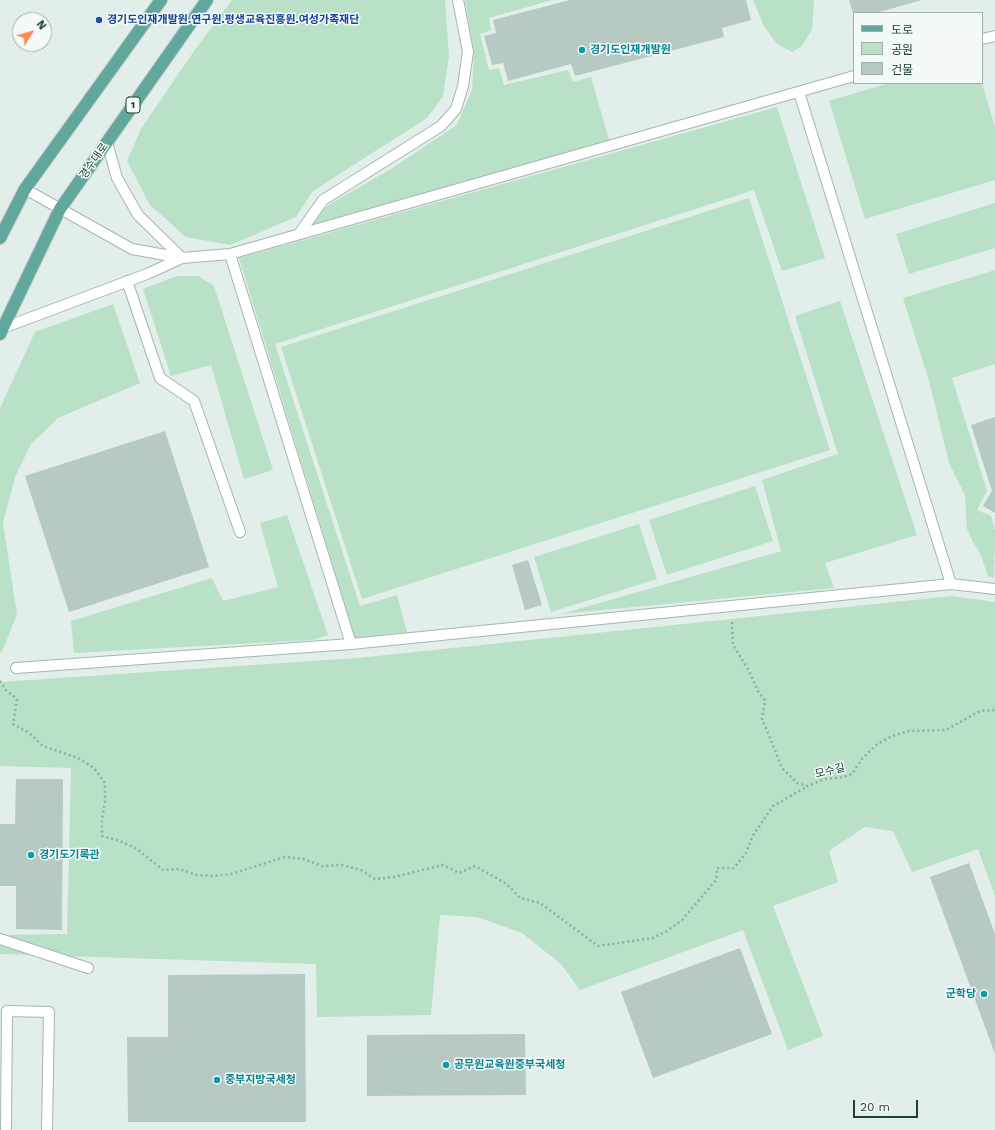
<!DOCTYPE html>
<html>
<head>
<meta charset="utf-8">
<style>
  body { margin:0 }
  #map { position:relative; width:995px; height:1130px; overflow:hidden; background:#e2eee9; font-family:"Work Sans","Noto Sans KR",sans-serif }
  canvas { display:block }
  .legend { position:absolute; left:853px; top:12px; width:130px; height:72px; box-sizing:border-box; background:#f3faf7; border:1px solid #9fb0ab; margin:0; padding:5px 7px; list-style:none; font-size:12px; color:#20403a }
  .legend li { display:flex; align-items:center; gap:8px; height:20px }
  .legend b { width:20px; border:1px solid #9fb0ab }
  .north { position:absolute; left:12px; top:12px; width:40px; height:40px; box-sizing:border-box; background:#f3faf7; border:1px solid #9fb0ab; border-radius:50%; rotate:53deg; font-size:11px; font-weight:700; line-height:16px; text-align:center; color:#20403a }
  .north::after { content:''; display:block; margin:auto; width:14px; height:18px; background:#fe884f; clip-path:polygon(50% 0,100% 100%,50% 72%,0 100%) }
  .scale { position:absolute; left:853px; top:1100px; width:65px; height:18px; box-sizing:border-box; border:2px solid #20403a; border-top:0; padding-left:5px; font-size:12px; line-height:14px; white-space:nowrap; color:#20403a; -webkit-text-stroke:3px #f3faf7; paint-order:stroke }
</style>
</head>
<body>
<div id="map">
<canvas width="995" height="1130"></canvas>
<ul class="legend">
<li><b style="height:5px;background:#62a79b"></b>도로</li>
<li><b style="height:11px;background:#b9e1c7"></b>공원</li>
<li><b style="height:11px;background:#b7c9c3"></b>건물</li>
</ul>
<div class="north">N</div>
<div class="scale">20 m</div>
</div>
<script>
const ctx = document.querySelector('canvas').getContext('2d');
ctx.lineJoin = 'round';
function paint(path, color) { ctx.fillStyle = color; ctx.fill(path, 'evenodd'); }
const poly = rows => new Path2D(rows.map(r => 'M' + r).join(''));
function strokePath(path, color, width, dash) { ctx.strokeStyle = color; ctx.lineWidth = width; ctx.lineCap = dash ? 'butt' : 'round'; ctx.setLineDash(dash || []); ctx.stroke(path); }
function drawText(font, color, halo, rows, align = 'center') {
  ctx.font = font + ' "Work Sans","Noto Sans KR",sans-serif'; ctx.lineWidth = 3; ctx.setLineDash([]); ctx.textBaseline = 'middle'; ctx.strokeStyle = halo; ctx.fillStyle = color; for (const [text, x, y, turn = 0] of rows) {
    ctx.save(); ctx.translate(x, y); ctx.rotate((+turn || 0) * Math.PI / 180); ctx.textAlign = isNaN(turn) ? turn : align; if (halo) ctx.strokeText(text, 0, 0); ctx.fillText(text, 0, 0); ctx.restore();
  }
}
const green = poly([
  [232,0,445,0,449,56,443,96,427,118,313,191,296,217,230,245,186,237,150,205,127,161,141,129,194,51],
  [465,0,552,0,489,18,491,30,480,34,489,70,499,68,504,85,568,70,573,82,591,77,609,140,311,225,328,205,391,169,457,125,472,90,474,54],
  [753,0,814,0,812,29,802,46,792,52,777,44,764,26],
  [889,83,982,83,995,127,995,180,865,219,829,101],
  [777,107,825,258,782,271,754,190,275,344,360,606,397,595,407,632,355,638,239,258],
  [749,198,830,450,362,599,281,347],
  [995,203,995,248,909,274,896,234],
  [995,270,995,364,952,378,987,491,977,510,991,516,995,530,994,578,988,576,980,553,973,542,967,529,965,495,949,463,930,384,903,298],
  [177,276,198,276,214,286,273,470,244,479,211,365,171,376,143,289],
  [840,301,917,535,825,563,834,588,561,614,781,551,762,480,838,454,795,316],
  [113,304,140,383,58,418,31,444,15,477,3,523,17,614,2,652,0,653,0,408,35,332],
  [755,486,773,541,667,575,649,520],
  [287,515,328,635,313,640,74,653,71,621,212,578,223,601,278,587,260,523],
  [639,524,657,579,551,612,534,557],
  [952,596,995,602,995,896,978,849,912,872,893,831,865,827,829,851,838,882,773,906,823,1036,788,1050,743,930,580,990,561,964,522,933,477,917,440,915,431,1015,317,1017,316,964,0,954,0,935,67,934,71,768,0,766,0,682,357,658]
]);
const building = poly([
  [570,0,746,0,751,20,722,28,724,37,575,76,571,64,508,81,503,63,492,65,484,36,496,33,493,20],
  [849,0,922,0,876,13,853,13],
  [995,417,995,513,983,506,992,491,971,425],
  [165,431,209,567,69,612,25,476],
  [528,560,542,605,525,610,512,565],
  [16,779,63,779,62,930,16,929,16,886,0,886,0,824,15,824],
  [969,863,995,934,995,1054,930,877],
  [740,948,772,1034,653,1078,621,992],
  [305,974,306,1122,128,1122,127,1037,168,1037,168,975],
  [525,1034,526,1095,367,1096,367,1035]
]);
const path = poly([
  [732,622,733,645,749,671,759,693,765,700,762,719,768,733,782,768,797,783,808,786,825,779,844,777,852,774,862,759,876,745,892,736,909,731,946,730,980,711,995,710],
  [0,681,6,690,17,699,13,724,29,733,43,746,78,758,94,768,105,783,105,802,102,819,102,836,120,841,137,849,163,870,179,869,197,875,214,876,231,874,285,857,304,859,322,866,342,865,361,870,375,879,394,877,443,865,459,873,475,866,507,884,520,898,540,903,598,946,653,938,667,931,682,920,716,880,717,868,734,868,746,853,752,837,773,806,808,786]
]);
const lane = poly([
  [982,39,995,36],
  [799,92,951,584],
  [107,142,117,178,138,215,182,258],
  [25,189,132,249,182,258,230,254,854,76],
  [299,234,323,200,441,126,456,109,463,86,468,52,458,0],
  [230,254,351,644,951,584,995,589],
  [127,281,160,378,194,401,240,532],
  [3,328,147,274,182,258],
  [16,668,351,644],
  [0,939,88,968],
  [6,1130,7,1011,49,1012,47,1130]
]);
const primary = poly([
  [0,238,25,189,161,0],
  [0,334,60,209,207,0]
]);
const markers = [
  [99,20,4,"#1a4fb4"],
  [582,50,4,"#0f9aa8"],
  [31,855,4,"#0f9aa8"],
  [984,994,4,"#0f9aa8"],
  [446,1065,4,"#0f9aa8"],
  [217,1080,4,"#0f9aa8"]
];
const shields = [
  [133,105,14]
];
const shieldNames = [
  ["1",133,105]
];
const transitNames = [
  ["경기도인재개발원.연구원.평생교육진흥원.여성가족재단",107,20]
];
const cultureNames = [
  ["경기도인재개발원",590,50],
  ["경기도기록관",39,855],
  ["군학당",976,994,"right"],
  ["공무원교육원중부국세청",454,1065],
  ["중부지방국세청",225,1080]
];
const streetNames = [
  ["경수대로",94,161,-55],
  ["모수길",830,771,-14]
];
paint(green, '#b9e1c7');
paint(building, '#b7c9c3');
strokePath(lane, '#a4b6b1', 12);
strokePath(primary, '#c1cac8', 14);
strokePath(path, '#7fb4a8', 2.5, [2, 3]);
strokePath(lane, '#fff', 10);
strokePath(primary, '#62a79b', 12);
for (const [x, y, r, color] of markers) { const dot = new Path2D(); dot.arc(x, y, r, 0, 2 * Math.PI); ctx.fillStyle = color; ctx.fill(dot); strokePath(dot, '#f3faf7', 1.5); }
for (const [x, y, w] of shields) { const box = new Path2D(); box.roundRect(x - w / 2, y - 8, w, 16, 3); ctx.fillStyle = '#f3faf7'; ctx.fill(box); strokePath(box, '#20403a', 1); }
drawText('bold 10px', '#20403a', null, shieldNames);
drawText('bold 11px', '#164399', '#f3faf7', transitNames, 'left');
drawText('bold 11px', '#0d838f', '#f3faf7', cultureNames, 'left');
drawText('11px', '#20403a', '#f3faf7', streetNames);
</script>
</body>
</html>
